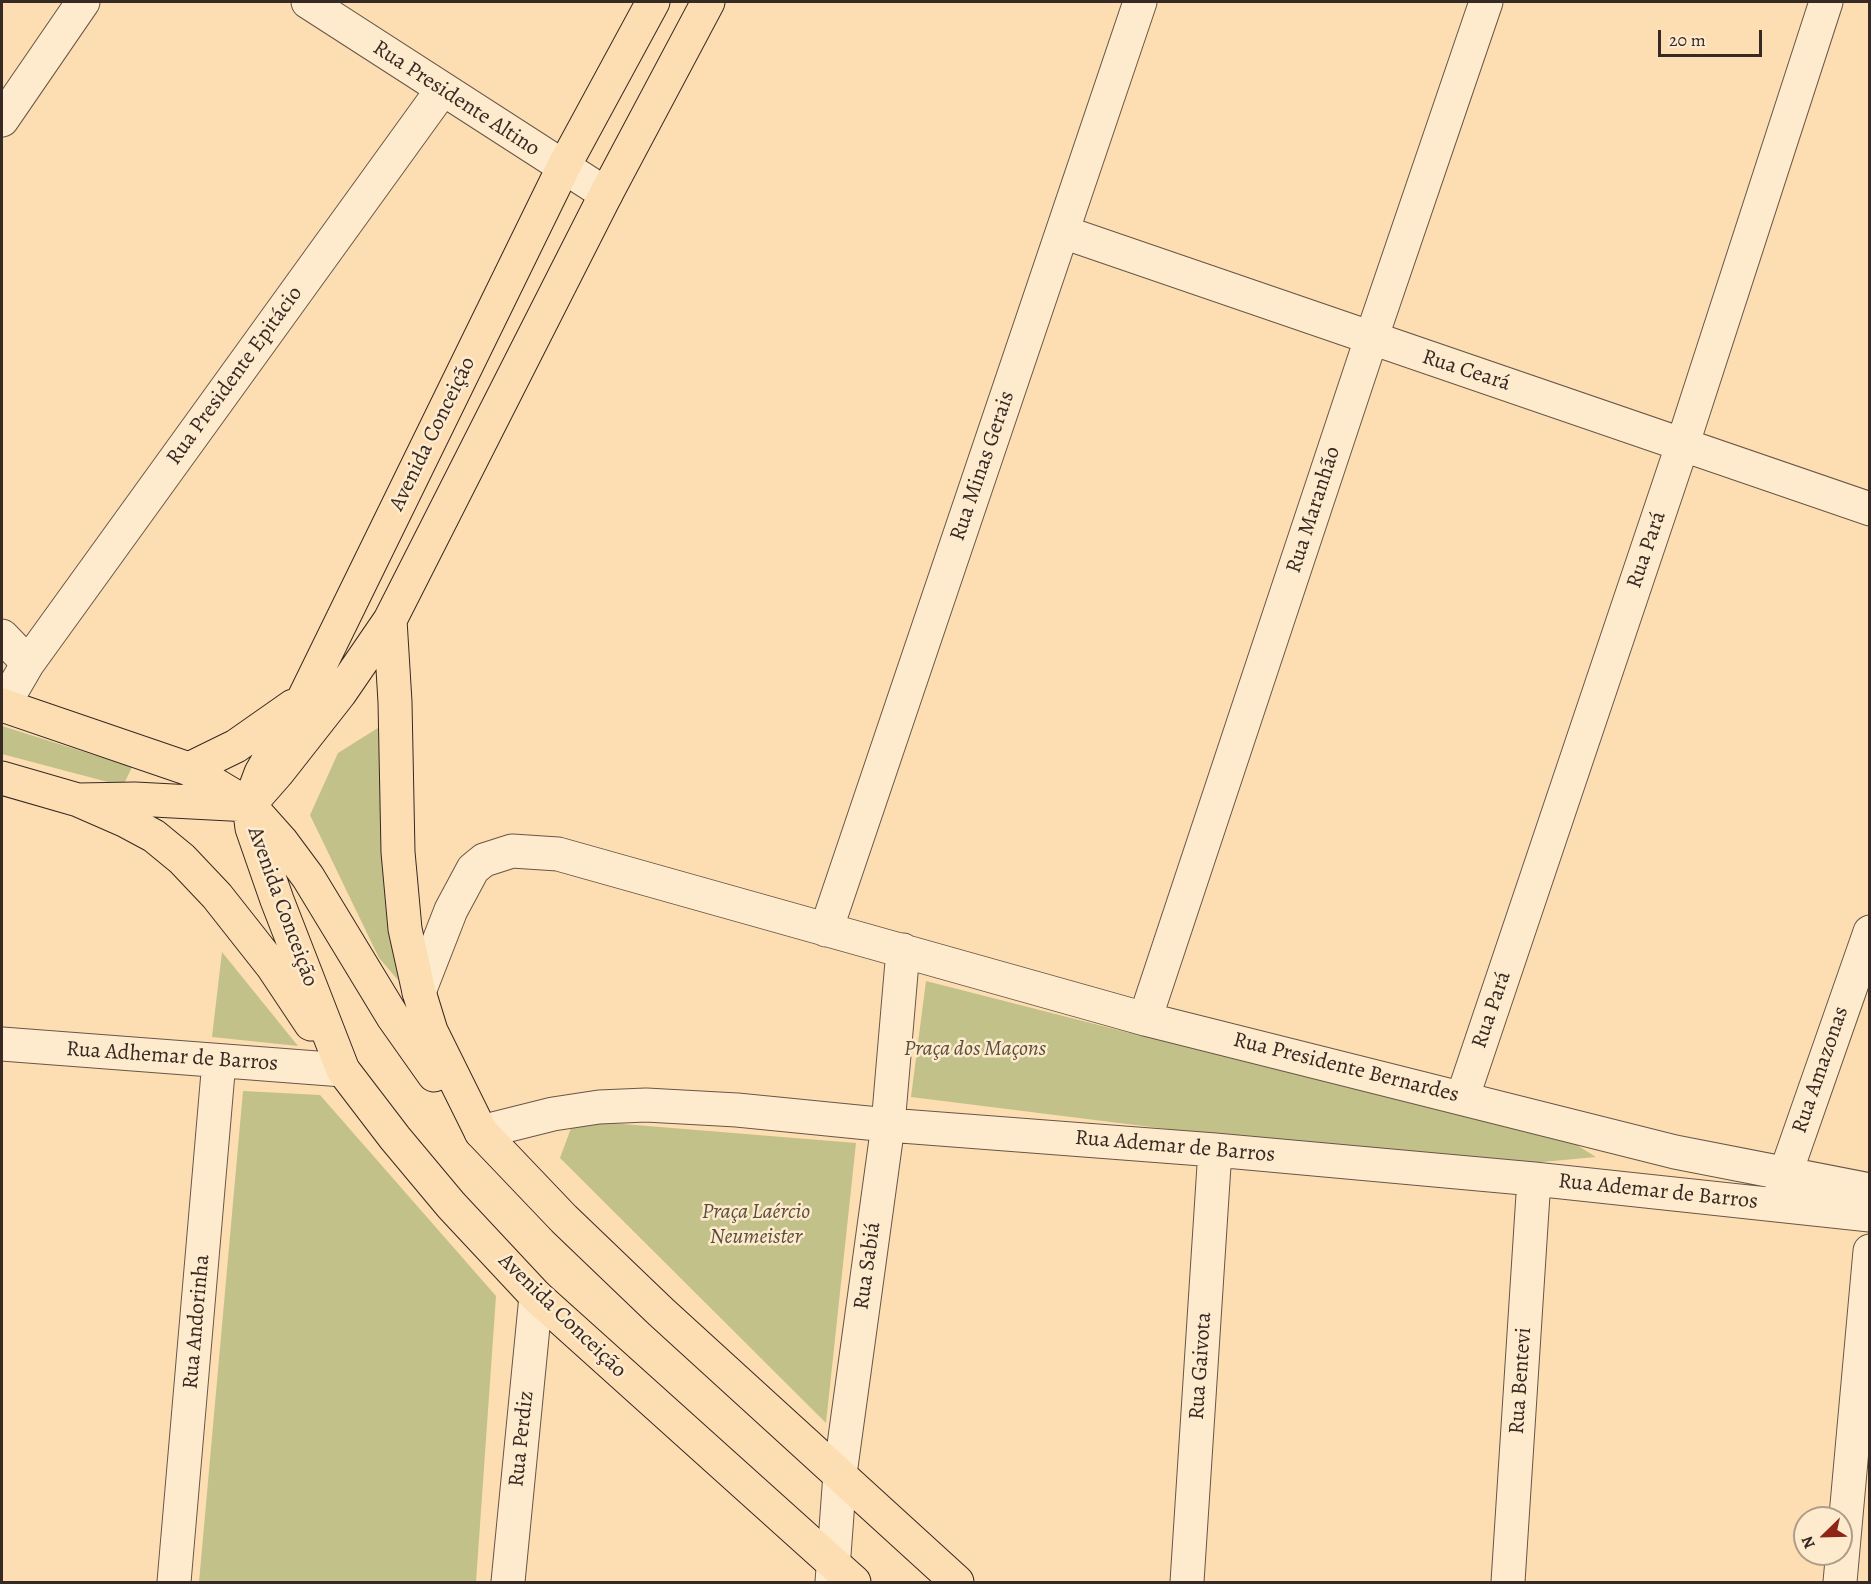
<!DOCTYPE html>
<html>
<head>
<meta charset="utf-8">
<style>
  body { margin:0 }
  #map { position:relative; width:1871px; height:1584px; overflow:hidden; background:#fddeb2; font-family:Alegreya,serif }
  canvas { display:block }
  .frame { position:absolute; inset:0; border:3px solid #372923; pointer-events:none }
  .north { position:absolute; left:1793px; top:1506px; width:60px; height:60px; box-sizing:border-box; background:#feeacd; border:2px solid #ae9d89; border-radius:50%; rotate:247deg; font-size:16px; font-weight:700; line-height:24px; text-align:center; color:#372923 }
  .north::after { content:''; display:block; margin:auto; width:21px; height:27px; background:#8f2418; clip-path:polygon(50% 0,100% 100%,50% 72%,0 100%) }
  .scale { position:absolute; left:1658px; top:30px; width:104px; height:27px; box-sizing:border-box; border:3px solid #372923; border-top:0; padding-left:8px; font-size:18px; line-height:21px; white-space:nowrap; color:#372923; -webkit-text-stroke:4px #feeacd; paint-order:stroke }
</style>
</head>
<body>
<div id="map">
<canvas width="1871" height="1584"></canvas>
<div class="frame"></div>
<div class="north">N</div>
<div class="scale">20 m</div>
</div>
<script>
const ctx = document.querySelector('canvas').getContext('2d');
ctx.lineJoin = 'round';
function paint(path, color) { ctx.fillStyle = color; ctx.fill(path, 'evenodd'); }
const poly = rows => new Path2D(rows.map(r => 'M' + r).join(''));
function strokePath(path, color, width, dash) { ctx.strokeStyle = color; ctx.lineWidth = width; ctx.lineCap = dash ? 'butt' : 'round'; ctx.setLineDash(dash || []); ctx.stroke(path); }
function drawText(font, color, halo, rows, align = 'center') {
  ctx.font = font + ' Alegreya,serif'; ctx.lineWidth = 5; ctx.setLineDash([]); ctx.textBaseline = 'middle'; ctx.strokeStyle = halo; ctx.fillStyle = color; for (const [text, x, y, turn = 0] of rows) {
    ctx.save(); ctx.translate(x, y); ctx.rotate((+turn || 0) * Math.PI / 180); ctx.textAlign = isNaN(turn) ? turn : align; if (halo) ctx.strokeText(text, 0, 0); ctx.fillText(text, 0, 0); ctx.restore();
  }
}
const green = poly([
  [2,726,132,767,123,786,2,754],
  [381,726,398,980,379,958,310,815,338,753],
  [222,952,298,1046,212,1037],
  [926,981,1126,1032,1430,1098,1567,1139,1596,1157,1510,1165,1207,1134,911,1097],
  [243,1091,320,1095,496,1296,476,1582,199,1582],
  [574,1120,856,1143,826,1423,560,1158]
]);
const street = poly([
  [308,2,606,194],
  [2,120,83,2],
  [1063,232,1870,509],
  [2,636,28,663,3,706],
  [28,663,442,90],
  [826,930,1140,2],
  [419,992,451,910,473,869,484,860,512,851,558,854,1145,1019,1675,1152,1870,1190],
  [1145,1019,1371,339,1486,2],
  [2,1044,343,1070],
  [1463,1096,1683,443,1826,2],
  [481,1132,553,1114,599,1107,646,1105,737,1110,888,1125,1215,1150,1534,1179,1870,1215],
  [1781,1194,1785,1175,1870,932],
  [174,1582,219,1061],
  [508,1582,536,1296],
  [832,1582,840,1474,888,1125,903,950],
  [1187,1582,1215,1150],
  [1508,1582,1534,1179],
  [1840,1582,1870,1251]
]);
const primary = poly([
  [653,2,563,168,304,698,261,773,249,805,252,828,277,900,343,1070,395,1138,451,1205,536,1296,854,1582],
  [390,620,395,702,398,852,405,929,419,992,431,1031,481,1132,564,1219,661,1312,957,1582],
  [2,705,189,769,249,805,282,842,308,877,393,1017,434,1075],
  [189,769,236,746,293,706],
  [2,778,78,800,126,821,154,836,182,859,217,896,273,967,311,1024],
  [78,800,135,799,249,805,278,772,340,693,390,620,606,194,708,2]
]);
const streetNames = [
  ["Rua Presidente Altino",456,99,33],
  ["Rua Ceará",1466,371,18],
  ["Rua Presidente Epitácio",235,376,-54],
  ["Avenida Conceição",433,434,-64],
  ["Rua Minas Gerais",983,466,-71],
  ["Rua Maranhão",1314,510,-72],
  ["Rua Pará",1647,550,-71],
  ["Avenida Conceição",282,907,70],
  ["Rua Pará",1492,1010,-71],
  ["Rua Adhemar de Barros",172,1057,4],
  ["Rua Presidente Bernardes",1346,1068,14],
  ["Rua Amazonas",1821,1070,-71],
  ["Rua Ademar de Barros",1175,1147,5],
  ["Rua Ademar de Barros",1658,1192,6],
  ["Rua Sabiá",868,1266,-82],
  ["Avenida Conceição",562,1316,44],
  ["Rua Andorinha",197,1322,-85],
  ["Rua Gaivota",1201,1366,-86],
  ["Rua Bentevi",1521,1381,-86],
  ["Rua Perdiz",522,1439,-84]
];
const parkNames = [
  ["Praça dos Maçons",975,1050],
  ["Praça Laércio",756,1213],
  ["Neumeister",756,1238]
];
paint(green, '#c2c18a');
strokePath(street, '#685647', 35);
strokePath(primary, '#372923', 35);
strokePath(street, '#feeacd', 33);
strokePath(primary, '#fddeb2', 33);
drawText('22px', '#372923', '#feeacd', streetNames);
drawText('italic 22px', '#5a4f3d', '#feeacd', parkNames);
</script>
</body>
</html>
